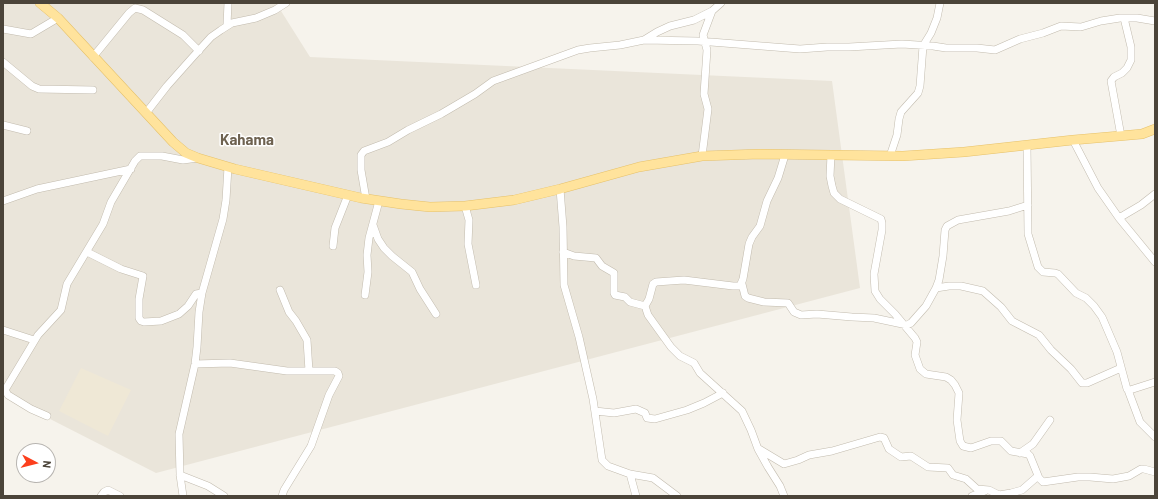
<!DOCTYPE html>
<html>
<head>
<meta charset="utf-8">
<style>
  body { margin:0 }
  #map { position:relative; width:1158px; height:499px; overflow:hidden; background:#f6f3ec; font-family:Barlow,sans-serif }
  canvas { display:block }
  .frame { position:absolute; inset:0; border:4px solid #4b4439; pointer-events:none }
  .north { position:absolute; left:16px; top:443px; width:40px; height:40px; box-sizing:border-box; background:#fff; border:1px solid #b7b4b0; border-radius:50%; rotate:97deg; font-size:11px; font-weight:700; line-height:16px; text-align:center; color:#4b4439 }
  .north::after { content:''; display:block; margin:auto; width:14px; height:18px; background:#fc3f1d; clip-path:polygon(50% 0,100% 100%,50% 72%,0 100%) }
</style>
</head>
<body>
<div id="map">
<canvas width="1158" height="499"></canvas>
<div class="frame"></div>
<div class="north">N</div>
</div>
<script>
const ctx = document.querySelector('canvas').getContext('2d');
ctx.lineJoin = 'round';
function paint(path, color) { ctx.fillStyle = color; ctx.fill(path, 'evenodd'); }
const poly = rows => new Path2D(rows.map(r => 'M' + r).join(''));
function strokePath(path, color, width, dash) { ctx.strokeStyle = color; ctx.lineWidth = width; ctx.lineCap = dash ? 'butt' : 'round'; ctx.setLineDash(dash || []); ctx.stroke(path); }
function drawText(font, color, halo, rows, align = 'center') {
  ctx.font = font + ' Barlow,sans-serif'; ctx.lineWidth = 3; ctx.setLineDash([]); ctx.textBaseline = 'middle'; ctx.strokeStyle = halo; ctx.fillStyle = color; for (const [text, x, y, turn = 0] of rows) {
    ctx.save(); ctx.translate(x, y); ctx.rotate((+turn || 0) * Math.PI / 180); ctx.textAlign = isNaN(turn) ? turn : align; if (halo) ctx.strokeText(text, 0, 0); ctx.fillText(text, 0, 0); ctx.restore();
  }
}
const residential = poly([
  [3,3,276,3,310,57,832,81,860,288,156,473,3,395]
]);
const education = poly([
  [81,368,131,390,108,436,59,411]
]);
const minor = poly([
  [227,25,228,3],
  [3,29,31,34,58,18],
  [644,40,698,41,800,49,827,47,849,47,902,44,933,46,946,48,977,48,995,50,1020,39,1043,33,1061,26,1081,27,1101,21,1120,18,1137,18,1155,21],
  [93,57,129,13,135,8,143,10,183,35,199,51],
  [3,62,32,86,39,89,93,90],
  [146,113,167,86,191,59,211,37,221,30,232,23,256,18,275,10,286,3],
  [3,125,27,131],
  [1121,136,1111,81,1114,77,1122,73,1127,68,1131,60,1131,47,1124,18],
  [1073,140,1098,188,1119,218,1155,262],
  [1027,145,1028,234,1038,267,1043,272,1055,273,1058,274,1076,293,1086,298,1094,306,1102,317,1117,352,1127,389,1130,390,1155,382],
  [831,155,830,176,832,186,834,193,840,199,881,219,882,223,882,230,874,274,875,291,880,299,895,314,915,338,917,342,915,355,920,369,926,374,946,377,951,380,955,385,959,393,957,420,960,441,963,446,971,448,991,441,1001,441,1011,451,1028,454,1030,456,1039,478,1043,482,1078,477,1090,477,1113,479,1129,476,1141,469,1144,469,1155,472],
  [702,156,708,109,704,94,707,50,703,35,712,11,721,3],
  [890,156,897,135,899,119,901,112,918,93,920,86,923,46,931,33,937,18,940,3],
  [560,189,563,227,564,285,579,337,593,399,602,460,608,466,630,474,653,478,677,496],
  [366,199,361,170,361,155,364,151,388,142,408,130,441,114,475,94,493,81,578,50,590,48,620,45,644,40,657,32,670,26,694,20,712,11],
  [3,201,37,189,131,169],
  [465,206,469,220,468,244,476,285],
  [1119,218,1141,205,1155,194],
  [373,225,378,239,384,248,392,256,412,272,420,289,436,314],
  [333,246,335,228,348,195],
  [87,252,121,269,143,276,139,299,139,318,141,321,144,322,161,321,179,314,188,306,196,294,202,293],
  [563,252,574,256,596,258,602,266,614,273,614,293,615,295,625,297,630,302,645,306,648,315,671,347,680,356,694,363,700,373,742,411,751,430,758,449,768,467,780,486,784,496],
  [742,284,745,296,748,298,764,302,788,303,794,312,801,315,817,314,852,317,874,318,907,325,911,323,926,306,936,288,939,280,943,256,945,230,947,226,958,220,1009,211,1028,205],
  [936,288,949,286,961,286,983,291,1001,307,1012,321,1039,335,1051,350,1071,369,1082,383,1087,383,1121,368],
  [280,290,289,312,296,321,307,340,309,371],
  [365,295,368,272,367,255,369,238,379,201],
  [645,306,649,299,653,284,656,282,684,280,733,286,740,286,743,279,749,244,752,237,760,226,767,201,778,178,785,155],
  [3,330,34,340],
  [195,364,230,363,287,371,335,371,338,373,339,376,329,395,311,446,284,490,282,496],
  [1128,390,1140,422,1155,437],
  [595,411,614,413,636,409,645,413,647,418,655,419,687,410,704,403,723,393],
  [47,416,31,409,8,395,5,390,38,335,61,310,67,284,103,224,111,202,135,161,140,156,162,156,183,160,198,158],
  [759,449,784,464,798,460,809,455,832,451,880,437,884,438,889,449,901,457,911,456,928,467,948,468,953,475,966,479,977,489,989,490,999,495,1011,493,1022,490,1038,476],
  [1020,453,1033,444,1050,420],
  [630,474,636,496],
  [180,475,208,486,224,496],
  [101,496,104,492,108,490,120,496],
  [183,496,180,475,179,434,195,364,197,347,199,312,202,293,223,219,226,200,228,167],
  [972,496,985,491]
]);
const major = poly([
  [40,3,58,18,173,142,186,153,198,158,235,169,361,198,401,204,430,207,465,206,514,200,560,189,639,167,702,156,760,154,903,156,964,152,1073,140,1142,134,1155,129]
]);
const quarterNames = [
  ["Kahama",247,140]
];
paint(residential, '#eae5da');
paint(education, '#efe8d6');
strokePath(minor, '#c2bbae', 8);
strokePath(major, '#e6c16a', 10);
strokePath(minor, '#fff', 7);
strokePath(major, '#ffe39c', 9);
drawText('bold 15px', '#6e6250', '#fff', quarterNames);
</script>
</body>
</html>
